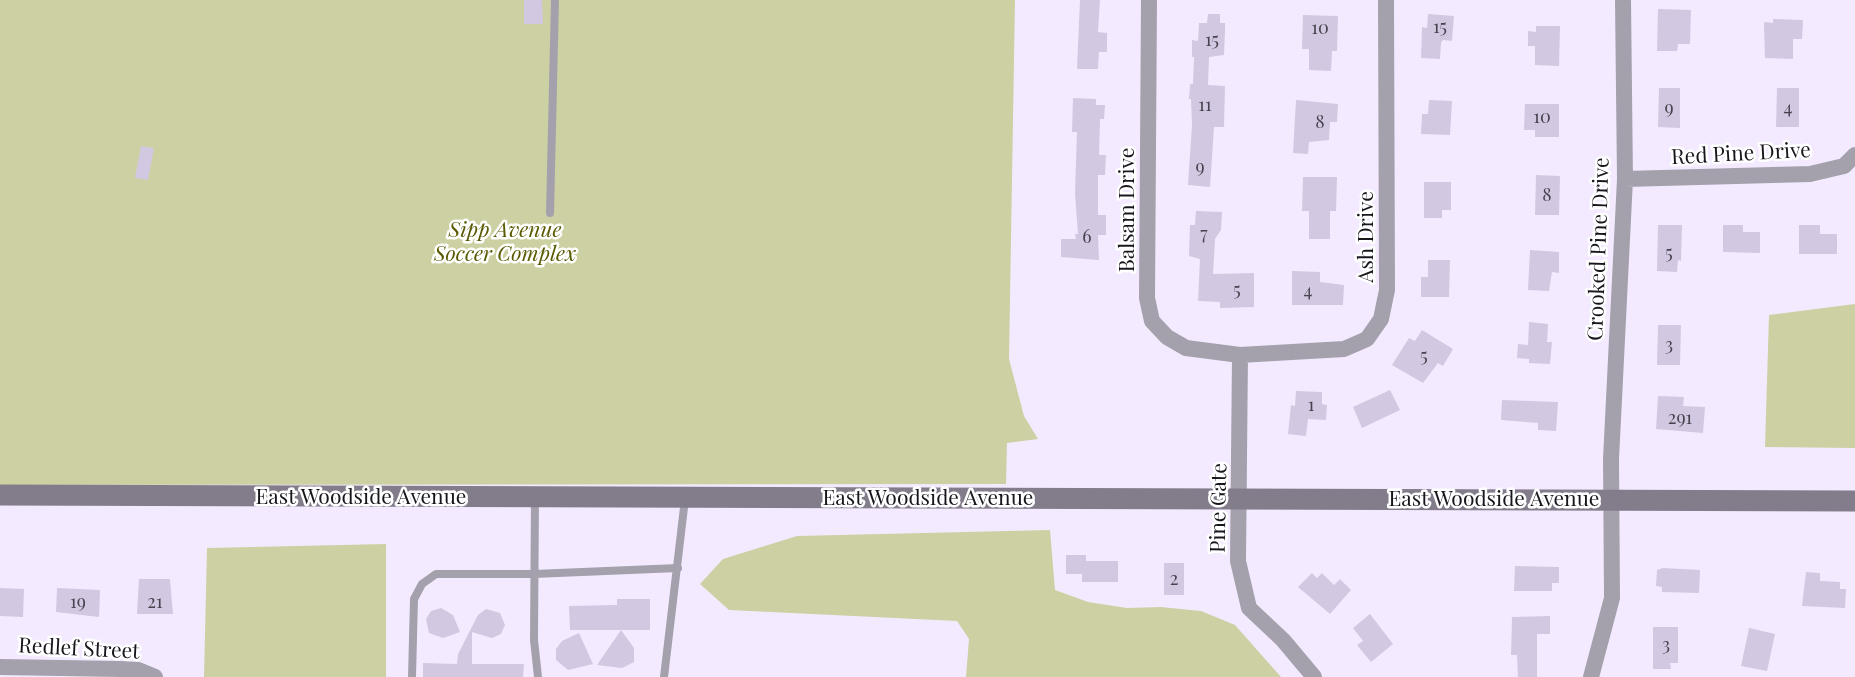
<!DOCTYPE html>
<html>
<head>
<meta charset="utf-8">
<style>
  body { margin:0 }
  canvas { display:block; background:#f3eaff }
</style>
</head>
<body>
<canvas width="1855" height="677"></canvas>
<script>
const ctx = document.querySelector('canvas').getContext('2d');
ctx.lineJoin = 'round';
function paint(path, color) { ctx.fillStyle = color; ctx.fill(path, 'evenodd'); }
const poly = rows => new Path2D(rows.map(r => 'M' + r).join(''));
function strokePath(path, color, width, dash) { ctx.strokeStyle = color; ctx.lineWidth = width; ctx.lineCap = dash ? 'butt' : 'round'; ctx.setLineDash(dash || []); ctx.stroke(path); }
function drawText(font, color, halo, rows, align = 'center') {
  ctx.font = font + ' "Playfair Display",serif'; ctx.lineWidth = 5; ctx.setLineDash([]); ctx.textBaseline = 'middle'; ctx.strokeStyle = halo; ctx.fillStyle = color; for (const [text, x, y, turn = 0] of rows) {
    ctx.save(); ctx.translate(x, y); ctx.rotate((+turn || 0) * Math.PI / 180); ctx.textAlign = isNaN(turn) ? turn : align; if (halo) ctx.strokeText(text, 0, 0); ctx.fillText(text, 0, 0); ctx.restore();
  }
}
const green = poly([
  [0,0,1015,0,1009,359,1024,416,1038,439,1007,443,1006,484,0,485],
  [1855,304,1855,448,1765,447,1769,315],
  [1050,530,1055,590,1088,602,1127,608,1161,607,1201,611,1235,625,1281,677,966,677,969,639,957,621,729,610,700,584,723,559,797,536],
  [386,544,386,677,204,677,207,548]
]);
const building = poly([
  [524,0,542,0,543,24,524,24],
  [1080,0,1100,0,1098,32,1107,33,1107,52,1099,52,1098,69,1077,69],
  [1658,9,1691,10,1690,44,1678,44,1677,51,1657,51],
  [1208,14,1220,14,1220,23,1225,23,1225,30,1224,55,1209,57,1208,85,1225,86,1224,127,1214,127,1210,187,1188,185,1192,125,1191,99,1189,99,1190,84,1193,84,1194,57,1192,57,1192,40,1198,41,1199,23,1207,23],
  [1428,14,1454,16,1452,41,1443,40,1441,43,1440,59,1421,58,1422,27,1427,28],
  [1303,15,1338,16,1337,51,1332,51,1331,71,1309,70,1309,49,1302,49],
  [1773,19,1803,20,1802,39,1793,39,1793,59,1765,58,1764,22,1773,23],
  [1536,26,1560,26,1559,66,1535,65,1535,46,1528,46,1528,31,1536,32],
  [1659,88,1680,88,1680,128,1658,127],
  [1777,88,1799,88,1799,127,1776,127],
  [1073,98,1096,99,1096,105,1105,105,1104,119,1100,119,1099,155,1106,155,1105,175,1098,175,1098,215,1106,215,1106,235,1098,235,1099,260,1061,257,1061,239,1076,239,1075,234,1078,234,1075,193,1077,132,1072,132],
  [1296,100,1338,104,1337,122,1330,122,1329,140,1309,142,1308,154,1293,153],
  [1429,100,1452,101,1450,135,1421,134,1422,114,1428,114],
  [1525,104,1559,104,1559,137,1535,137,1535,130,1524,130],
  [141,146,154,148,148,180,135,178],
  [1536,175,1560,176,1559,215,1535,215],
  [1303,177,1337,177,1336,211,1330,211,1330,239,1309,239,1309,211,1302,211],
  [1424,182,1451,182,1451,210,1442,210,1442,218,1424,218],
  [1196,211,1222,212,1221,230,1215,239,1213,274,1254,273,1254,307,1220,308,1220,302,1198,301,1200,259,1189,256,1190,225,1195,225],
  [1658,225,1682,225,1681,261,1678,260,1677,272,1657,271],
  [1723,225,1743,225,1743,232,1760,232,1760,253,1723,252],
  [1799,225,1820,225,1820,234,1837,234,1837,254,1799,254],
  [1530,250,1559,252,1559,273,1552,272,1549,291,1528,290],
  [1428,260,1450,260,1449,297,1421,297,1421,277,1428,277],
  [1292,271,1320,272,1320,282,1344,285,1343,305,1292,305],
  [1529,322,1548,324,1547,342,1552,342,1550,364,1529,363,1529,359,1517,358,1518,344,1528,345],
  [1658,325,1681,325,1680,365,1657,365],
  [1422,330,1453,349,1443,366,1438,363,1423,383,1392,365,1409,338,1415,341],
  [1390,390,1400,410,1362,428,1353,407],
  [1296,391,1322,392,1322,404,1327,405,1326,420,1308,419,1306,436,1288,434,1291,405,1295,406],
  [1658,396,1684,397,1683,406,1705,407,1703,433,1656,429],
  [1502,400,1558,402,1556,431,1538,430,1538,423,1501,420],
  [1066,555,1086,555,1086,561,1118,561,1118,582,1082,582,1082,574,1066,574],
  [1164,563,1184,563,1184,595,1164,595],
  [1515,566,1559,567,1559,583,1552,583,1552,591,1514,591],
  [1663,568,1700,570,1699,593,1662,592,1662,587,1656,586,1657,570],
  [1806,572,1820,573,1820,581,1840,582,1840,589,1846,589,1845,608,1802,606],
  [1312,573,1317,578,1322,573,1334,585,1340,579,1351,590,1330,614,1298,587],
  [139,579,170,579,173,614,137,614],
  [0,588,24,589,23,617,0,616],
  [57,588,100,590,99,617,56,612],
  [617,599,650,599,650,630,570,630,569,606,617,605],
  [441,608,453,615,460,632,443,638,429,633,426,619,431,611],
  [486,609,500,613,505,625,501,634,492,638,472,632,472,664,524,664,523,677,423,677,423,663,457,664,458,654,478,615],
  [1370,614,1393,644,1371,662,1357,645,1363,641,1353,628],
  [1550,616,1550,634,1537,634,1537,677,1518,677,1517,655,1511,655,1512,617],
  [1653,627,1678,627,1678,663,1670,663,1671,669,1653,669],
  [1749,628,1775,634,1767,671,1741,666],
  [621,630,634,648,634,662,622,668,597,665],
  [579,633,593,664,568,670,556,660,556,649,562,641]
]);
const lane = poly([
  [550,213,555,0],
  [535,497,534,640,538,677],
  [412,677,414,599,422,584,436,574,534,574,678,568],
  [664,677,685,499]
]);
const street = poly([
  [1149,0,1147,298,1152,321,1167,337,1186,348,1240,355,1344,349,1367,339,1381,319,1387,290,1386,0],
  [1625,179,1810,174,1844,166,1855,155],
  [1240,355,1238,561,1249,608,1283,640,1314,677],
  [0,667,120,669,138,670,155,677],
  [1591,677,1612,598,1611,459,1625,179,1623,0]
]);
const secondary = poly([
  [0,495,1855,501]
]);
const numberNames = [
  ["15",1440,27],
  ["10",1320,28],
  ["15",1212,40],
  ["11",1205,105],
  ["9",1669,108],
  ["4",1788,108],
  ["10",1542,117],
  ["8",1320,122],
  ["9",1200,167],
  ["8",1547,195],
  ["7",1204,234],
  ["6",1087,237],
  ["5",1669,253],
  ["5",1237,290],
  ["4",1308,291],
  ["3",1669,345],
  ["5",1424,356],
  ["1",1311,405],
  ["291",1680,418],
  ["2",1174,579],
  ["19",78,602],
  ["21",155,602],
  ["3",1666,645]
];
const streetNames = [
  ["Red Pine Drive",1741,154,-3],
  ["Balsam Drive",1127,210,-90],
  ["Ash Drive",1366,237,-90],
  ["Crooked Pine Drive",1599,249,-88],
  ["East Woodside Avenue",361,497],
  ["East Woodside Avenue",928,498],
  ["East Woodside Avenue",1494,499],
  ["Pine Gate",1219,508,-89],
  ["Redlef Street",79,649,3]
];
const parkNames = [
  ["Sipp Avenue",505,230],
  ["Soccer Complex",505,254]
];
paint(green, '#cdd0a3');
paint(building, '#d3c8e1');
strokePath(lane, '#a5a1ac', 8);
strokePath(street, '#a5a1ac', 16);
strokePath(secondary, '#827c8b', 21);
drawText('18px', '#47424e', null, numberNames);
drawText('21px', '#18151d', '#fff', streetNames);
drawText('italic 21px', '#585900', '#fff', parkNames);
</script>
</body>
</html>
